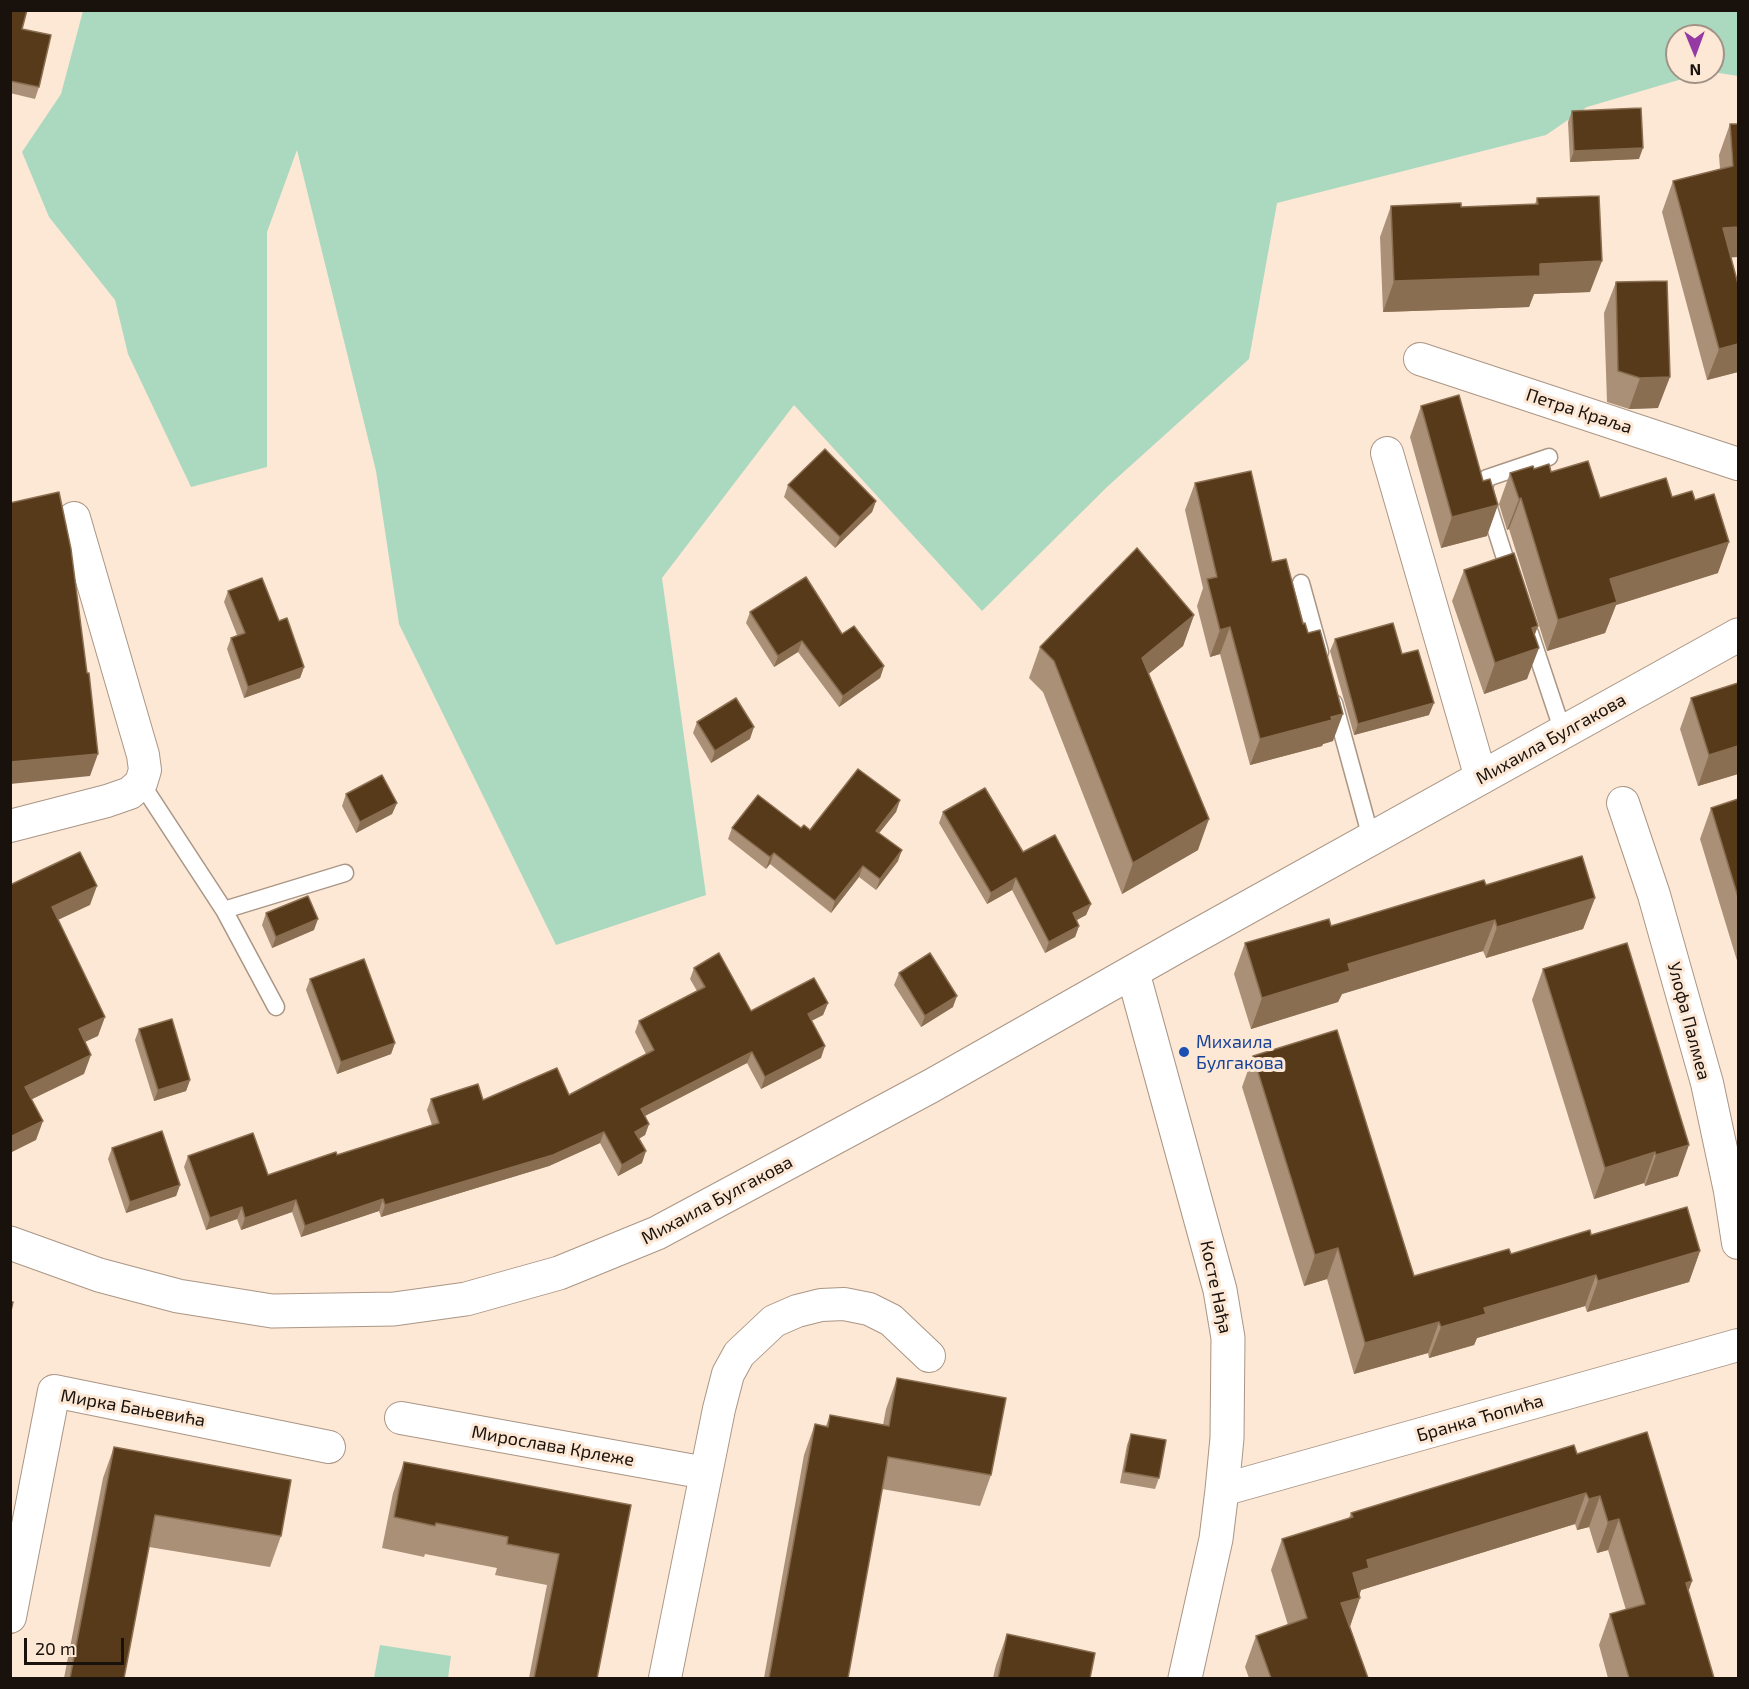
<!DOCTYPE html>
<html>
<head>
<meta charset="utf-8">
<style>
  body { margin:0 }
  #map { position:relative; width:1749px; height:1689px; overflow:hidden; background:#fde7d5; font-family:"Exo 2",sans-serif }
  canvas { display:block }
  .frame { position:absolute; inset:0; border:12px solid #19120c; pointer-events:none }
  .north { position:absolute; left:1665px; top:24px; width:60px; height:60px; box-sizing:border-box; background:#fde7d5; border:2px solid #a29285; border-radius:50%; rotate:179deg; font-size:16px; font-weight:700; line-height:24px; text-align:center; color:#19120c }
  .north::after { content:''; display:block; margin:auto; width:21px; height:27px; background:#9539a4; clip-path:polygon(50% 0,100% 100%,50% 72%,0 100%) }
  .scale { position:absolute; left:24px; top:1638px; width:100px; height:27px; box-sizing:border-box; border:3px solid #19120c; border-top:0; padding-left:8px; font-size:18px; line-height:21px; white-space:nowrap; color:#19120c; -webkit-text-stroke:4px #fde7d5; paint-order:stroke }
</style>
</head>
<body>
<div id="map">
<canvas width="1749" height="1689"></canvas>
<div class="frame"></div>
<div class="north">N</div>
<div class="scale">20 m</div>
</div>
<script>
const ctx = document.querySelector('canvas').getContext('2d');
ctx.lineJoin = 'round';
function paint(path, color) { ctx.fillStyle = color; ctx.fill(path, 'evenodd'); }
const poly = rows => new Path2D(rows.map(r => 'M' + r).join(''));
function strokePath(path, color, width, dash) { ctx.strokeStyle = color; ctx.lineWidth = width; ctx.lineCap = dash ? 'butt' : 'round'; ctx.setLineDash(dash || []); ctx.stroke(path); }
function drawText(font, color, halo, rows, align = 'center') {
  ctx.font = font + ' "Exo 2",sans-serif'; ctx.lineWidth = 6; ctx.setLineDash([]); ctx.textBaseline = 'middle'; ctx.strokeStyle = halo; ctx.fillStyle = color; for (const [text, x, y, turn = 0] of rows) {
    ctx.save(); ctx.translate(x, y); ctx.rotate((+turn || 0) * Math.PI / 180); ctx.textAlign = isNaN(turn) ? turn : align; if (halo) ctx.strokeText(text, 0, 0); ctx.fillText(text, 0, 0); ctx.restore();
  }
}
const green = poly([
  [83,11,1738,11,1738,76,1713,72,1713,36,1677,36,1677,72,1706,72,1587,107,1546,135,1277,203,1249,359,1107,487,982,611,794,405,662,578,706,895,556,945,399,624,376,471,297,150,267,232,267,467,191,487,128,354,115,300,49,217,22,152,61,94],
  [380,1645,451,1656,448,1678,374,1678]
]);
const lane = poly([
  [1511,577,1488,505,1484,488,1487,478,1549,457],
  [1301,583,1320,652],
  [1530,633,1563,732],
  [1334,703,1371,838],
  [141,783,224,910,276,1007],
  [224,910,345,873]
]);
const street = poly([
  [1420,359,1738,464],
  [1387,453,1481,778],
  [1623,803,1654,895,1707,1083,1730,1191,1738,1243],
  [10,826,107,801,130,793,141,783,145,770,143,755,74,518],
  [401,1418,706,1473],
  [1222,1490,1738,1345],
  [10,1617,54,1391,329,1447],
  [665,1678,719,1409,728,1374,739,1354,774,1321,797,1311,821,1305,844,1304,869,1309,891,1320,929,1356]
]);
const secondary = poly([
  [1133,973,1220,1290,1228,1338,1227,1438,1222,1490,1216,1539,1185,1678],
  [10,1243,99,1275,178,1296,272,1311,394,1309,466,1299,559,1273,657,1233,931,1086,1178,946,1738,635]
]);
const wall = poly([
  [10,10,22,29,39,87,35,99,10,93],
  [1572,111,1639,159,1570,162,1568,122],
  [1730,124,1738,257,1731,257,1738,284,1738,372,1707,380,1662,212,1673,181,1720,169,1719,155],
  [1537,198,1590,292,1534,294,1529,307,1383,312,1380,237,1391,206,1461,207,1535,204],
  [1616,282,1658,408,1629,409,1607,402,1604,313],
  [1421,406,1487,536,1441,548,1410,437],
  [1534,469,1551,472,1600,498,1672,497,1718,573,1616,605,1605,633,1547,651,1509,529,1507,530,1499,504,1510,473],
  [1195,483,1272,562,1333,741,1323,744,1322,746,1250,765,1220,654,1210,657,1197,606,1203,588,1185,510],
  [788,485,876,501,872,512,835,548,784,497],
  [1464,570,1535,636,1527,679,1484,694,1452,601],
  [228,591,279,621,304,667,300,678,244,698,227,649,231,638,237,635,224,602],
  [750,612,842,634,884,666,880,678,839,707,798,652,774,667,746,623],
  [1194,615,1183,646,1148,674,1198,850,1122,894,1043,692,1029,678,1040,647],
  [1335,639,1402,654,1429,715,1354,735,1330,651],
  [1738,683,1738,774,1698,786,1680,729,1691,698],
  [697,722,750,739,711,763,693,733],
  [346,794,397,803,392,814,356,833,342,806],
  [1738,799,1738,964,1700,839,1711,808],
  [900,800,896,812,879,833,898,861,876,890,859,877,831,913,770,864,766,869,728,839,732,828,801,828,810,830],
  [943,812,1023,852,1091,904,1086,915,1077,920,1079,926,1075,937,1045,953,1012,890,987,904,939,823],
  [1486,885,1595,898,1583,929,1486,958,1483,951,1342,994,1338,1002,1251,1029,1234,974,1245,943,1331,926],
  [266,913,314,930,272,948,262,925],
  [694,968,751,1011,828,1003,823,1015,811,1021,821,1058,761,1089,747,1063,645,1116,649,1124,645,1135,639,1139,642,1163,618,1176,600,1143,549,1166,381,1217,379,1211,301,1237,292,1212,241,1230,237,1219,206,1230,184,1167,188,1156,268,1175,337,1155,432,1125,427,1110,431,1099,483,1100,569,1095,646,1054,635,1032,639,1021,697,991,690,979],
  [1543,969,1678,1176,1645,1186,1644,1183,1594,1199,1532,1000],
  [899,973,953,1007,921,1027,894,985],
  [310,979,395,1043,391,1054,337,1074,306,990],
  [139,1029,190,1080,186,1091,154,1101,135,1040],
  [1253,1056,1414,1276,1591,1235,1700,1251,1689,1282,1587,1312,1585,1306,1552,1316,1477,1338,1474,1345,1429,1358,1428,1353,1354,1374,1327,1279,1304,1286,1242,1087],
  [112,1148,180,1185,176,1196,126,1213,108,1159],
  [897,1378,991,1475,980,1506,882,1489,848,1678,764,1678,804,1455,815,1424,826,1426,830,1415,883,1425,886,1409],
  [1131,1434,1159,1478,1155,1489,1120,1483,1127,1445],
  [114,1447,281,1536,270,1567,149,1547,124,1678,64,1678,103,1478],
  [1577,1454,1692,1581,1688,1592,1714,1678,1608,1678,1599,1645,1610,1614,1626,1610,1608,1550,1597,1553,1589,1527,1577,1530,1575,1524,1361,1590,1350,1627,1368,1678,1249,1678,1245,1667,1256,1636,1288,1625,1271,1570,1282,1539,1349,1518,1351,1513],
  [404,1462,631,1505,597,1678,529,1678,547,1585,495,1575,497,1568,425,1554,424,1557,382,1548,393,1493],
  [1007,1634,1090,1678,993,1678,996,1665]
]);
const shadedWall = poly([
  [1643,148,1639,159,1570,162,1574,151],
  [1738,227,1738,257,1712,259,1723,228],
  [1602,261,1590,292,1534,294,1529,307,1383,312,1394,281,1540,264],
  [1738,344,1738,372,1707,380,1719,349],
  [1670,377,1658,408,1629,409,1640,378],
  [1521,498,1509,529,1507,530,1519,499],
  [876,501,872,512,835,548,840,537],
  [1498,505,1487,536,1441,548,1452,517],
  [1729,542,1718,573,1616,605,1605,633,1547,651,1558,620,1610,579],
  [1194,615,1183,646,1130,689,1142,658],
  [1538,626,1529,651,1539,648,1527,679,1484,694,1495,663,1532,628],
  [1230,627,1220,654,1210,657,1220,630],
  [802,641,798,652,774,667,778,656],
  [884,666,880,678,839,707,843,696],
  [304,667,300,678,244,698,248,687],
  [1434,703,1429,715,1354,735,1358,724],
  [1343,714,1333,741,1323,744,1322,746,1250,765,1260,739],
  [754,727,750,739,711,763,715,751],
  [1738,746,1738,774,1698,786,1709,755],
  [98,754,90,776,10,784,10,762],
  [900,800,896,812,872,842,876,831],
  [397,803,392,814,356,833,360,822],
  [1209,819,1198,850,1122,894,1133,863],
  [902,850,898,861,876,890,880,879],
  [774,853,770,864,766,869,770,857],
  [863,866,859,877,831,913,835,901],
  [1016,878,1012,890,987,904,991,893],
  [97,886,90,905,45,926,52,907],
  [1595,898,1583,929,1486,958,1497,927],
  [1091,904,1086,915,1069,924,1073,913],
  [318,919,314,930,272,948,276,937],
  [1495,920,1483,951,1342,994,1338,1002,1251,1029,1262,998,1348,964],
  [1079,926,1075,937,1045,953,1049,942],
  [957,996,953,1007,921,1027,925,1016],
  [828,1003,823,1015,803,1025,808,1014],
  [105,1017,98,1036,72,1048,79,1029],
  [395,1043,391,1054,337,1074,341,1062],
  [825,1046,821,1058,761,1089,765,1077],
  [752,1052,747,1063,637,1120,641,1109],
  [91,1055,84,1074,18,1106,25,1087],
  [190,1080,186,1091,154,1101,158,1090],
  [43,1121,36,1140,10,1153,10,1137],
  [649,1124,645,1135,631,1143,635,1132],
  [604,1132,600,1143,549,1166,381,1217,385,1205],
  [1689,1145,1678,1176,1645,1186,1656,1155],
  [646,1151,642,1163,618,1176,622,1165],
  [1655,1152,1644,1183,1594,1199,1605,1168],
  [180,1185,176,1196,126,1213,130,1202],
  [383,1199,379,1211,301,1237,305,1226],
  [296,1200,292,1212,241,1230,245,1218],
  [242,1207,237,1219,206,1230,210,1218],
  [1338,1248,1327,1279,1304,1286,1315,1255],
  [1700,1251,1689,1282,1587,1312,1598,1281],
  [1596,1275,1585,1306,1477,1338,1474,1345,1429,1358,1441,1327,1484,1308],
  [1439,1322,1428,1353,1354,1374,1365,1343],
  [1586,1493,1575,1524,1361,1590,1358,1598,1360,1598,1349,1629,1330,1634,1353,1573,1367,1560],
  [1600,1496,1589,1527,1577,1530,1589,1499],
  [1619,1519,1608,1550,1597,1553,1608,1522],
  [1692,1581,1681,1612,1686,1583]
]);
const building = poly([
  [10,10,27,10,22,29,51,35,39,87,10,81,10,10],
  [1641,108,1643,148,1574,151,1572,111,1641,108],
  [1730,124,1738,124,1738,227,1723,228,1738,284,1738,344,1719,349,1673,181,1733,166,1730,124],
  [1599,196,1602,261,1540,264,1540,276,1394,281,1391,206,1461,203,1461,207,1538,204,1537,198,1599,196],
  [1667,281,1670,377,1640,378,1618,371,1616,282,1667,281],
  [1459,395,1483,481,1490,479,1498,505,1452,517,1421,406,1459,395],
  [825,449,876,501,840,537,788,485,825,449],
  [1588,461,1600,498,1666,478,1672,497,1692,491,1695,500,1714,494,1729,542,1610,579,1617,602,1558,620,1521,498,1519,499,1510,473,1533,466,1534,469,1549,464,1551,472,1588,461],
  [1251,471,1272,562,1286,559,1303,624,1305,623,1308,633,1320,630,1343,714,1331,717,1332,720,1260,739,1230,627,1220,630,1207,579,1217,577,1195,483,1251,471],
  [59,492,71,549,87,673,89,673,98,754,10,762,10,503,59,492],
  [1137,548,1194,615,1142,658,1209,819,1133,863,1054,661,1040,647,1137,548],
  [1514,553,1538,626,1532,628,1539,648,1495,663,1464,570,1514,553],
  [806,577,842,634,854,626,884,666,843,696,802,641,778,656,750,612,806,577],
  [262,578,279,621,287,618,304,667,248,687,231,638,245,633,228,591,262,578],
  [1393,623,1402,654,1418,650,1434,703,1358,724,1335,639,1393,623],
  [1738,683,1738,746,1709,755,1691,698,1738,683],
  [736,698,754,727,715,751,697,722,736,698],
  [858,769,900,800,876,831,902,850,880,879,863,866,835,901,774,853,770,857,732,828,758,795,801,828,804,825,810,830,858,769],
  [382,775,397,803,360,822,346,794,382,775],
  [985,788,1023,852,1055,835,1091,904,1073,913,1079,926,1049,942,1016,878,991,893,943,812,985,788],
  [1738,799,1738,897,1711,808,1738,799],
  [80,852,97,886,52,907,105,1017,79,1029,91,1055,25,1087,43,1121,10,1137,10,885,80,852],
  [1582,856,1595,898,1497,927,1495,920,1348,964,1350,971,1262,998,1245,943,1329,919,1331,926,1484,880,1486,885,1582,856],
  [308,896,318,919,276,937,266,913,308,896],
  [1627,943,1689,1145,1656,1155,1655,1152,1605,1168,1543,969,1627,943],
  [719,953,751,1011,814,978,828,1003,808,1014,825,1046,765,1077,752,1052,641,1109,649,1124,635,1132,646,1151,622,1165,604,1132,553,1155,385,1205,383,1199,305,1226,296,1200,245,1218,242,1207,210,1218,188,1156,253,1133,268,1175,336,1152,337,1155,439,1123,431,1099,478,1084,483,1100,557,1068,569,1095,654,1050,639,1021,705,987,694,968,719,953],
  [930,953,957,996,925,1016,899,973,930,953],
  [364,959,395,1043,341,1062,310,979,364,959],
  [172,1019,190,1080,158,1090,139,1029,172,1019],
  [1337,1030,1414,1276,1509,1249,1511,1254,1590,1230,1591,1235,1687,1207,1700,1251,1598,1281,1596,1275,1563,1285,1484,1308,1486,1314,1441,1327,1439,1322,1365,1343,1338,1248,1315,1255,1253,1056,1337,1030],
  [162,1131,180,1185,130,1202,112,1148,162,1131],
  [10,1302,13,1302,10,1315,10,1302],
  [897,1378,1006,1398,991,1475,888,1457,848,1678,769,1678,815,1424,828,1427,830,1415,889,1426,897,1378],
  [1647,1432,1692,1581,1686,1583,1714,1678,1629,1678,1610,1614,1645,1604,1619,1519,1608,1522,1600,1496,1589,1499,1586,1493,1367,1560,1369,1568,1353,1573,1360,1598,1341,1603,1368,1678,1271,1678,1256,1636,1307,1618,1282,1539,1353,1517,1351,1513,1574,1445,1577,1454,1647,1432],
  [1131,1434,1166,1440,1159,1478,1124,1472,1131,1434],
  [114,1447,291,1480,281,1536,155,1515,124,1678,70,1678,114,1447],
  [404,1462,631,1505,597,1678,534,1678,559,1554,507,1544,508,1537,436,1523,435,1526,394,1517,404,1462],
  [1007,1634,1095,1653,1090,1678,998,1678,1007,1634]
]);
const markers = [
  [1184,1052,6,"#1a4fb4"]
];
const streetNames = [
  ["Петра Краља",1579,411,18],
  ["Михаила Булгакова",1551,739,-29],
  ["Улофа Палмеа",1689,1021,75],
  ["Михаила Булгакова",717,1200,-28],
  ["Косте Нађа",1216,1287,78],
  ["Мирка Бањевића",133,1408,10],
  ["Бранка Ћопића",1480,1418,-16],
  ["Мирослава Крлеже",553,1446,10]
];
const transitNames = [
  ["Михаила",1196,1042],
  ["Булгакова",1196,1063]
];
paint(green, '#abd9c0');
strokePath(lane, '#aa9685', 19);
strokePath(street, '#aa9685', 34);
strokePath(secondary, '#aa9685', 35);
strokePath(lane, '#fff', 16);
strokePath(street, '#fff', 32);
strokePath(secondary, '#fff', 33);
paint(wall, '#aa9077');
paint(shadedWall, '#896e51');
paint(building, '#573a19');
strokePath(building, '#896e51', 1.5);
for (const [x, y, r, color] of markers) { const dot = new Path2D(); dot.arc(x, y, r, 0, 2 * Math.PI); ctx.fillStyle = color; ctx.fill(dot); strokePath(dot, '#fde7d5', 2); }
drawText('18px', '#19120c', '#fde7d5', streetNames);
drawText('18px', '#164399', '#fde7d5', transitNames, 'left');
</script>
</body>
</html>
